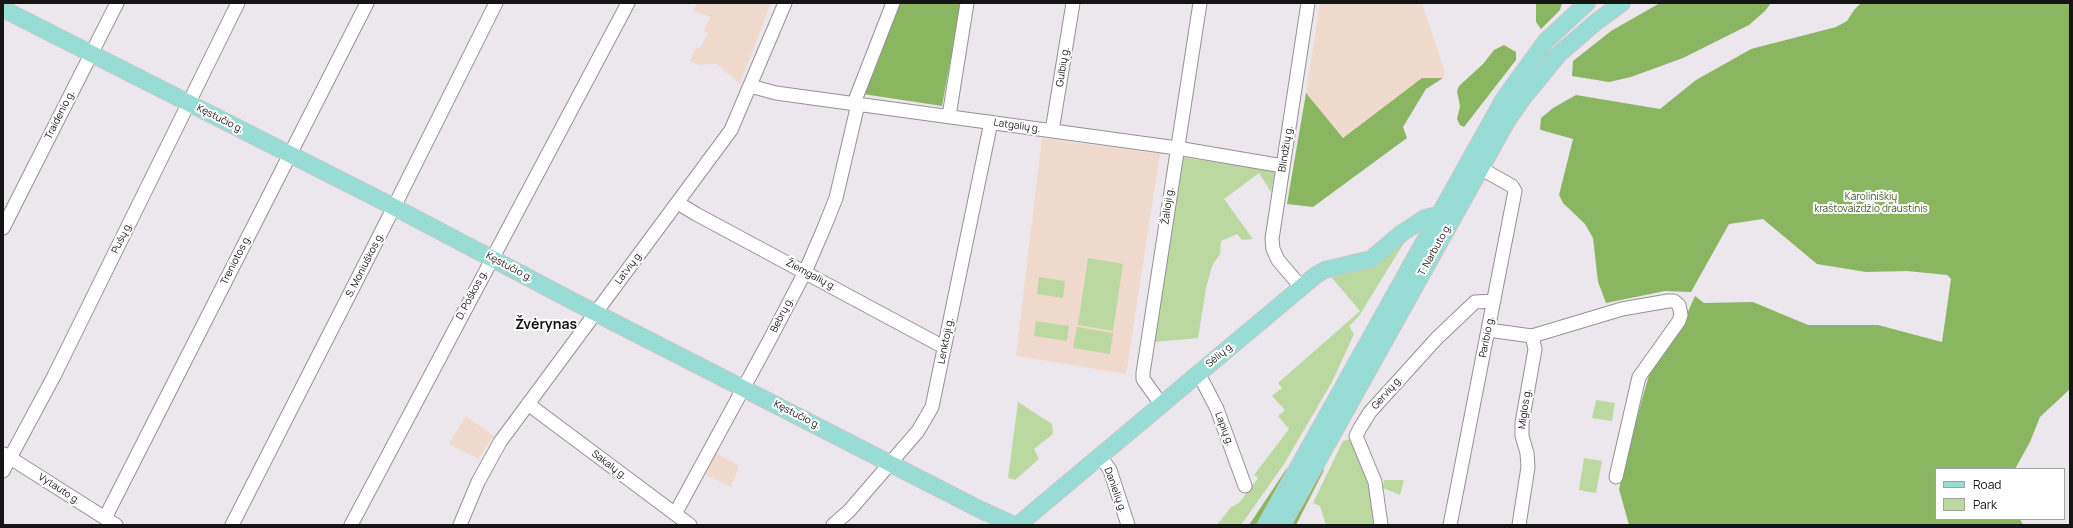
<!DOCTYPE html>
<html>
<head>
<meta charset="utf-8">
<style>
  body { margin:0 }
  #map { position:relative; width:2073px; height:528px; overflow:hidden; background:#ece7ec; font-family:Manrope,sans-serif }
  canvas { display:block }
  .frame { position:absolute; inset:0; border:4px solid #161516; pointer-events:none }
  .legend { position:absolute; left:1935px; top:468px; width:130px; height:52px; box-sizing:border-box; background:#fff; border:1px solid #a2a1a2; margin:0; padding:5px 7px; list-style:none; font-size:12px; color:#161516 }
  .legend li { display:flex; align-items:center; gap:8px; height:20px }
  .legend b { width:20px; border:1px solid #a2a1a2 }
</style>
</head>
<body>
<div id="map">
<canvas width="2073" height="528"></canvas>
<div class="frame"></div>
<ul class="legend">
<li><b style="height:5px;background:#97ddd6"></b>Road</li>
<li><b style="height:11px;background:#bbd8a1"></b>Park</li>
</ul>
</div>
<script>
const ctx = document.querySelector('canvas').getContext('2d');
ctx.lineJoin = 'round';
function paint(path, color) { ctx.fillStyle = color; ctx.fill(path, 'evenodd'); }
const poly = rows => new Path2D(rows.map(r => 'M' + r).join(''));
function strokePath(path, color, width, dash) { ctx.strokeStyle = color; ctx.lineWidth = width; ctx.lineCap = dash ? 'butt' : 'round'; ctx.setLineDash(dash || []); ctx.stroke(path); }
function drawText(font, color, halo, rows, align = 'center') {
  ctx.font = font + ' Manrope,sans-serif'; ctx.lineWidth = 4; ctx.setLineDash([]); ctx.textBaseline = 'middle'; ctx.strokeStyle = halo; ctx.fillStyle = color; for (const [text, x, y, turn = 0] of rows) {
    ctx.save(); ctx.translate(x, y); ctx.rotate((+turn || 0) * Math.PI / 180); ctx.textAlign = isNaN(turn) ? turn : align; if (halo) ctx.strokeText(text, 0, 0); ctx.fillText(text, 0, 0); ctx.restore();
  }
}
const education = poly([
  [697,3,771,3,740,84,717,64,699,65,690,61,696,47,700,48,708,33,704,31,710,17,693,11],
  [1320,3,1422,3,1445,72,1443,78,1422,78,1343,139,1306,93],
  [1042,138,1160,154,1126,374,1016,356],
  [466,416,494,436,478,459,449,444],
  [715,452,739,466,731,487,704,474]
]);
const green = poly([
  [1181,157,1275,171,1271,192,1259,173,1224,199,1253,239,1242,240,1237,234,1221,241,1220,254,1212,266,1206,288,1198,338,1154,342],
  [1407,238,1359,316,1349,326,1354,334,1332,382,1284,464,1241,525,1217,525,1231,507,1239,503,1258,478,1254,475,1289,429,1278,416,1285,410,1272,396,1282,388,1278,383,1360,311,1332,278,1379,263],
  [1088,258,1123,264,1113,331,1078,325],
  [1039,277,1065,281,1063,298,1037,294],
  [1036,321,1069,326,1067,341,1034,336],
  [1077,327,1113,333,1110,354,1073,348],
  [1596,400,1615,403,1612,421,1592,418],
  [1018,402,1052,424,1053,434,1034,449,1039,459,1015,480,1008,478],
  [1350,439,1370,489,1374,525,1326,525,1320,506,1313,503,1343,441],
  [1584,458,1602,461,1596,493,1579,490],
  [1384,480,1404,480,1400,495,1383,488]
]);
const forest = poly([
  [899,3,961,3,942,106,863,94],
  [1536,3,1562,3,1560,10,1541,29,1536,22],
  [1660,3,1771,3,1765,11,1749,25,1683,58,1631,77,1609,82,1572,76,1573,61,1611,31],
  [1861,3,2070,3,2070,389,2040,417,2030,442,2015,469,1936,469,1936,519,2020,519,2023,525,1629,525,1619,489,1629,446,1649,375,1681,327,1695,296,1704,303,1753,302,1808,325,1878,325,1942,342,1951,279,1947,275,1907,271,1866,272,1817,264,1763,219,1729,224,1691,292,1665,291,1606,303,1598,282,1593,238,1585,224,1563,203,1559,195,1573,139,1541,130,1540,129,1541,118,1553,108,1576,95,1660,109,1696,80,1751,49,1836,27,1847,21,1854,10],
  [1504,45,1516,52,1516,60,1464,127,1460,125,1457,119,1460,106,1457,91,1459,86,1483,64,1494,50],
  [1422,78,1443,78,1426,89,1403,127,1407,138,1313,207,1287,204,1306,93,1343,138],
  [1321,466,1324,470,1296,525,1287,525],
  [1287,468,1292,471,1259,525,1249,525]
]);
const minor = poly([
  [750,86,776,93,1177,148,1283,166],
  [854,103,893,3],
  [949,116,967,3],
  [1052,131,1073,3],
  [678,203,696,214,938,344,945,345],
  [3,228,117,3],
  [1301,287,1278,260,1273,249,1272,239,1308,3],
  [1488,330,1532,336,1622,309,1668,301,1674,301,1679,305,1681,315,1679,321,1639,377,1616,477],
  [1197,375,1203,382,1217,409,1245,486],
  [528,404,690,525],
  [1161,404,1143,379,1143,373,1200,3],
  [4,454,116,525],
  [1100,456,1110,470,1128,525],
  [3,471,54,376,238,3],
  [675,514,769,341,805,272,824,228,836,198,858,104],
  [105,518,367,3],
  [232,525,394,207,496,3],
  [351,525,628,3],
  [460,525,478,482,500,442,731,130,785,3],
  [833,525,849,511,918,431,932,407,991,122],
  [1381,525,1375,482,1356,436,1360,428,1370,412,1437,338,1475,302,1494,301],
  [1450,525,1515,191,1512,186,1480,168],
  [1519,525,1528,467,1527,453,1522,436,1522,423,1535,349,1532,336]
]);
const major = poly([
  [3,9,394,207,586,308,981,510,1014,525],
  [1018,525,1316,275,1325,270,1371,259,1402,233,1425,218,1442,214],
  [1266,525,1505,97,1546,41,1587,3],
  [1282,525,1507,121,1523,98,1559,54,1596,22,1622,3]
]);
const streetNames = [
  ["Gulbių g.",1063,67,-81],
  ["Traidenio g.",60,115,-63],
  ["Kęstučio g.",220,119,27],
  ["Latgalių g.",1017,126,8],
  ["Blindžių g.",1286,149,-81],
  ["Žalioji g.",1168,206,-82],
  ["Pušų g.",122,238,-64],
  ["T. Narbuto g.",1435,250,-61],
  ["Treniotos g.",236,260,-63],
  ["S. Moniuškos g.",365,265,-63],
  ["Kęstučio g.",509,267,28],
  ["Latvių g.",629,268,-53],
  ["Žiemgalių g.",811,275,28],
  ["D. Poškos g.",472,295,-62],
  ["Bebrų g.",782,315,-63],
  ["Paribio g.",1487,337,-79],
  ["Lenktoji g.",946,341,-79],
  ["Sėlių g.",1220,355,-40],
  ["Gervių g.",1387,393,-49],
  ["Miglos g.",1525,409,-82],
  ["Kęstučio g.",797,415,27],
  ["Lapių g.",1224,429,69],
  ["Sakalų g.",609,465,37],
  ["Vytauto g.",59,489,33],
  ["Danielių g.",1115,490,70]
];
const parkNames = [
  ["Karoliniškių",1871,197],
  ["kraštovaizdžio draustinis",1871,209]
];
const districtNames = [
  ["Žvėrynas",546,325]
];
paint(education, '#f0dacd');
paint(green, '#bbd8a1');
paint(forest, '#8bb661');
strokePath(minor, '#959195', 15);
strokePath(major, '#c7c7c7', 18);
strokePath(minor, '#fff', 13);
strokePath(major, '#97ddd6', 16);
drawText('10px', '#161516', '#fff', streetNames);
drawText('10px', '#3c581d', '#fff', parkNames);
drawText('bold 14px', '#161516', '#fff', districtNames);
</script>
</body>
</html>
